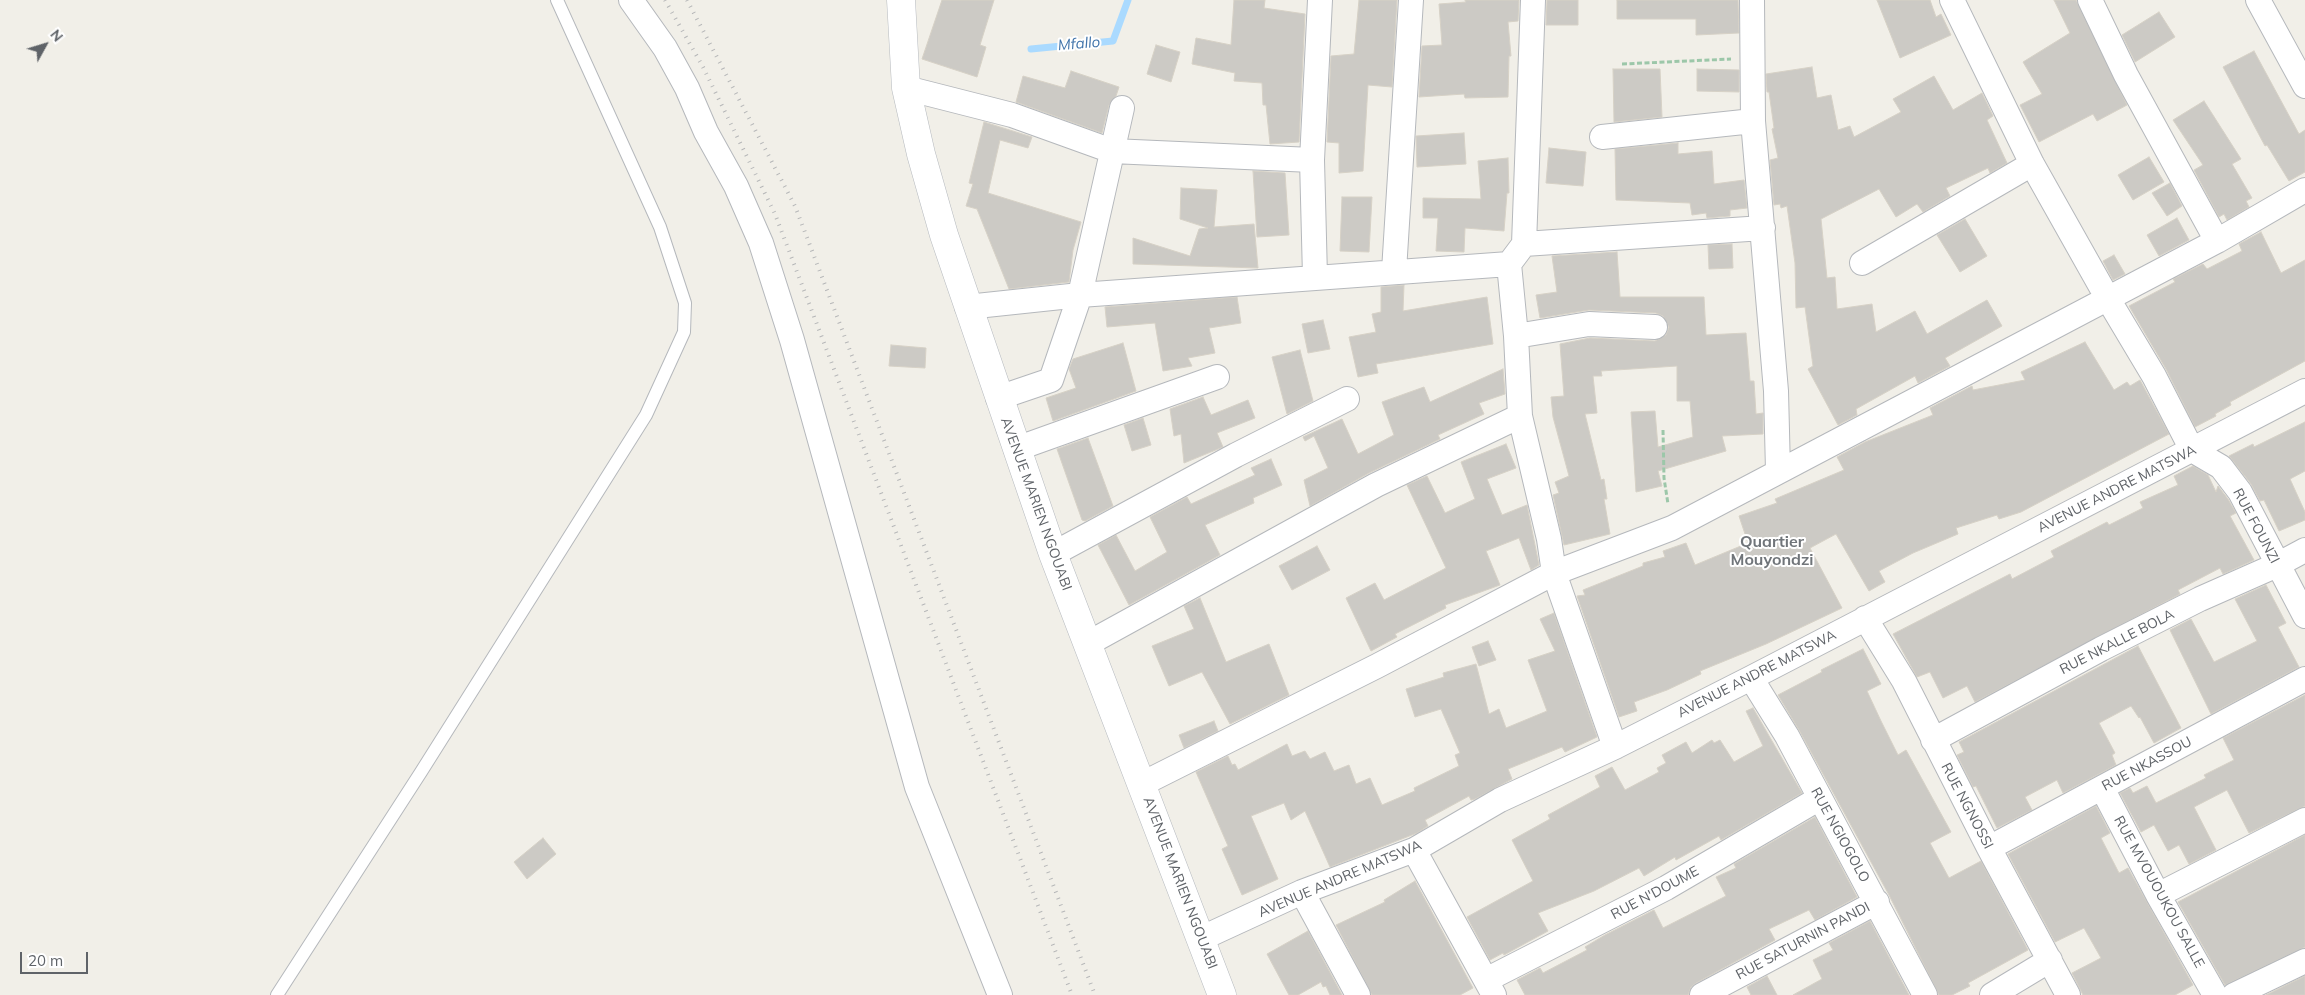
<!DOCTYPE html>
<html>
<head>
<meta charset="utf-8">
<style>
  body { margin:0 }
  #map { position:relative; width:2305px; height:995px; overflow:hidden; background:#f1efe8; font-family:Mulish,sans-serif }
  canvas { display:block }
  .north { position:absolute; left:20px; top:20px; width:50px; height:50px; -webkit-text-stroke:4px #fff; paint-order:stroke; rotate:51deg; font-size:14px; font-weight:700; line-height:20px; text-align:center; color:#5f6368 }
  .north::after { content:''; display:block; margin:auto; width:18px; height:22px; background:#5f6368; clip-path:polygon(50% 0,100% 100%,50% 72%,0 100%) }
  .scale { position:absolute; left:20px; top:952px; width:68px; height:22px; box-sizing:border-box; border:2px solid #5f6368; border-top:0; padding-left:6px; font-size:15px; line-height:18px; white-space:nowrap; color:#5f6368; -webkit-text-stroke:4px #fff; paint-order:stroke }
</style>
</head>
<body>
<div id="map">
<canvas width="2305" height="995"></canvas>
<div class="north">N</div>
<div class="scale">20 m</div>
</div>
<script>
const ctx = document.querySelector('canvas').getContext('2d');
ctx.lineJoin = 'round';
const poly = rows => new Path2D(rows.map(r => 'M' + r).join(''));
function strokePath(path, color, width, dash) { ctx.strokeStyle = color; ctx.lineWidth = width; ctx.lineCap = dash ? 'butt' : 'round'; ctx.setLineDash(dash || []); ctx.stroke(path); }
function paint(path, color) { ctx.fillStyle = color; ctx.fill(path, 'evenodd'); }
function drawText(font, color, halo, rows, align = 'center') {
  ctx.font = font + ' Mulish,sans-serif'; ctx.lineWidth = 4; ctx.setLineDash([]); ctx.textBaseline = 'middle'; ctx.strokeStyle = halo; ctx.fillStyle = color; for (const [text, x, y, turn = 0] of rows) {
    ctx.save(); ctx.translate(x, y); ctx.rotate((+turn || 0) * Math.PI / 180); ctx.textAlign = isNaN(turn) ? turn : align; if (halo) ctx.strokeText(text, 0, 0); ctx.fillText(text, 0, 0); ctx.restore();
  }
}
const stream = poly([
  [1031,49,1113,41,1128,0]
]);
const building = poly([
  [942,0,994,0,980,45,986,47,977,77,922,59,942,0],
  [1234,0,1265,0,1264,8,1305,14,1299,142,1270,144,1266,105,1263,105,1262,83,1234,81,1235,73,1192,64,1196,38,1231,45,1234,0],
  [1359,0,1397,0,1392,87,1368,85,1363,171,1339,173,1339,143,1327,142,1331,56,1354,54,1359,0],
  [1465,0,1519,0,1518,21,1508,22,1511,56,1509,56,1508,97,1465,98,1464,94,1419,97,1422,46,1442,45,1439,4,1466,2,1465,0],
  [1547,0,1578,0,1578,25,1546,25,1547,0],
  [1617,0,1738,0,1739,33,1696,35,1696,19,1617,19,1617,0],
  [1877,0,1930,0,1936,17,1941,14,1951,35,1900,58,1877,0],
  [2054,0,2076,0,2127,105,2097,121,2093,114,2039,142,2020,105,2042,94,2023,62,2070,33,2054,0],
  [2159,12,2175,37,2135,62,2122,35,2159,12],
  [1156,45,1180,52,1171,82,1147,74,1156,45],
  [2254,51,2299,134,2305,130,2305,172,2289,181,2267,145,2265,146,2223,67,2254,51],
  [1812,67,1817,98,1831,95,1838,130,1850,126,1854,137,1901,112,1893,99,1934,76,1953,110,1982,93,1993,116,1987,120,2007,163,1990,173,1988,168,1946,188,1950,196,1923,212,1917,204,1896,217,1879,189,1821,219,1827,278,1835,277,1837,309,1872,304,1876,332,1915,311,1927,334,1987,300,2002,326,1945,358,1950,366,1918,383,1915,376,1856,409,1857,415,1838,425,1808,369,1813,366,1805,307,1796,308,1795,263,1787,206,1781,208,1780,204,1774,205,1770,160,1778,158,1772,129,1774,128,1769,92,1767,92,1766,74,1812,67],
  [1613,69,1660,69,1662,117,1614,122,1613,69],
  [1697,69,1739,70,1739,92,1697,91,1697,69],
  [1071,71,1119,87,1116,96,1109,105,1102,133,1016,102,1023,76,1065,88,1071,71],
  [2204,101,2241,159,2232,164,2252,198,2246,201,2249,207,2227,220,2224,214,2219,217,2194,170,2203,165,2173,120,2204,101],
  [984,122,1032,137,1028,148,1000,140,988,193,1081,222,1073,250,1069,282,1009,289,977,209,966,206,973,184,969,183,984,122],
  [1464,133,1466,164,1417,167,1416,136,1464,133],
  [1678,143,1678,154,1712,151,1714,184,1744,180,1747,208,1730,210,1730,216,1707,218,1706,213,1692,215,1690,203,1616,200,1615,149,1678,143],
  [1549,148,1586,152,1583,186,1546,183,1549,148],
  [2149,157,2164,182,2133,200,2118,175,2149,157],
  [1508,158,1509,193,1507,193,1504,231,1465,228,1464,252,1436,251,1438,218,1423,218,1423,198,1481,199,1478,161,1508,158],
  [1253,171,1285,173,1289,235,1257,237,1253,171],
  [2170,183,2182,206,2167,216,2152,193,2170,183],
  [1181,188,1217,190,1214,227,1254,224,1258,268,1133,264,1133,238,1190,256,1199,229,1208,228,1180,219,1181,188],
  [1342,197,1372,197,1369,252,1340,251,1342,197],
  [2177,218,2189,240,2159,256,2147,235,2177,218],
  [1965,219,1987,256,1960,272,1937,235,1965,219],
  [2261,232,2281,273,2305,260,2305,361,2230,402,2231,405,2215,414,2216,416,2195,427,2166,369,2129,306,2175,282,2173,279,2203,264,2207,269,2242,251,2239,244,2261,232],
  [1732,244,1733,268,1709,269,1708,245,1732,244],
  [1617,252,1620,297,1704,297,1706,335,1746,333,1750,381,1754,381,1756,414,1763,413,1763,434,1722,436,1726,451,1658,471,1662,486,1636,492,1631,412,1655,411,1658,447,1693,437,1690,401,1677,401,1677,366,1601,371,1602,376,1593,376,1597,413,1585,414,1601,480,1604,479,1607,499,1604,499,1610,534,1564,545,1553,495,1559,493,1555,482,1569,476,1553,417,1551,397,1564,396,1560,344,1590,338,1655,341,1666,335,1669,327,1663,316,1656,313,1589,310,1540,318,1536,295,1557,292,1552,256,1617,252],
  [2114,255,2125,274,2113,280,2103,261,2114,255],
  [1404,285,1403,311,1487,297,1493,344,1376,364,1378,373,1358,377,1349,337,1376,332,1372,314,1381,312,1381,287,1404,285],
  [1237,297,1241,323,1209,328,1215,353,1188,358,1192,366,1163,371,1155,323,1107,327,1105,307,1237,297],
  [1323,320,1330,349,1308,353,1302,324,1323,320],
  [2085,342,2114,390,2127,382,2130,386,2140,380,2169,434,2021,512,1999,519,1997,515,1956,528,1958,534,1913,553,1879,571,1885,582,1869,591,1836,534,1810,548,1842,608,1766,644,1700,671,1701,674,1667,690,1634,702,1637,711,1619,717,1577,596,1585,595,1583,590,1643,566,1643,563,1665,557,1663,551,1686,543,1695,565,1748,543,1739,516,1777,503,1775,499,1844,470,1837,457,1865,442,1933,415,1930,408,1972,386,1973,390,2025,380,2021,372,2085,342],
  [1123,343,1136,391,1053,421,1046,398,1076,388,1069,369,1073,359,1123,343],
  [891,345,926,348,925,368,889,366,891,345],
  [1300,350,1313,401,1287,414,1272,357,1300,350],
  [1503,369,1505,394,1479,403,1484,414,1438,435,1440,439,1369,473,1310,506,1304,480,1328,468,1314,436,1305,441,1303,437,1342,419,1358,454,1394,435,1382,402,1424,387,1430,402,1503,369],
  [1203,397,1211,415,1248,400,1255,418,1217,433,1223,447,1184,463,1181,434,1174,436,1170,409,1203,397],
  [1143,418,1151,445,1132,451,1124,425,1143,418],
  [2305,422,2305,471,2290,479,2305,512,2305,520,2279,531,2264,500,2260,501,2251,484,2229,456,2253,444,2254,447,2305,422],
  [1088,438,1113,506,1085,521,1082,520,1057,449,1088,438],
  [1506,444,1516,468,1487,479,1502,515,1527,505,1539,565,1531,570,1519,538,1486,551,1500,585,1445,605,1446,608,1395,634,1397,637,1371,651,1346,598,1375,583,1384,600,1446,568,1407,485,1427,476,1445,513,1475,499,1461,462,1506,444],
  [1271,459,1282,485,1253,498,1254,503,1205,525,1220,555,1129,605,1098,545,1116,535,1135,571,1167,552,1150,517,1187,497,1191,504,1255,475,1251,468,1271,459],
  [2193,466,2208,475,2216,492,2218,486,2228,499,2236,513,2230,516,2254,560,2223,574,2220,568,2178,590,2180,594,1975,702,1967,686,1943,698,1930,672,1917,677,1893,634,2010,574,2012,579,2054,557,2051,551,2107,522,2109,525,2143,508,2140,502,2178,485,2174,476,2193,466],
  [1317,546,1330,570,1292,590,1279,566,1317,546],
  [2266,585,2286,623,2278,627,2299,667,2211,714,2170,630,2191,619,2214,662,2257,641,2235,599,2266,585],
  [1200,598,1226,662,1269,644,1289,695,1230,724,1202,672,1169,686,1152,646,1194,629,1184,606,1200,598],
  [1554,613,1597,737,1565,752,1562,747,1508,769,1512,779,1475,799,1471,800,1469,796,1425,820,1428,826,1417,833,1330,867,1305,811,1291,820,1284,803,1251,816,1278,879,1242,895,1222,849,1228,846,1196,772,1228,756,1232,765,1235,764,1238,770,1287,744,1292,756,1305,751,1310,759,1325,752,1334,771,1349,765,1356,784,1370,778,1382,805,1415,791,1414,788,1459,766,1455,755,1460,753,1441,709,1415,717,1406,689,1444,677,1443,673,1476,664,1489,714,1499,709,1506,728,1547,711,1528,660,1555,651,1540,619,1554,613],
  [1488,641,1496,660,1479,666,1472,647,1488,641],
  [2138,646,2181,728,2154,743,2140,717,2139,718,2131,706,2099,723,2115,753,2112,755,2116,765,2063,793,2057,780,2025,797,2032,810,1997,828,1976,786,1973,787,1957,755,1964,752,1959,742,2138,646],
  [1863,649,1881,684,1867,691,1881,721,1898,755,1906,750,1951,832,1930,843,1949,878,1981,861,2028,950,1968,983,1970,986,1952,995,1939,995,1889,895,1799,730,1778,695,1822,672,1821,670,1863,649],
  [2305,695,2305,806,2249,833,2227,790,2194,807,2216,850,2189,864,2179,845,2168,851,2154,825,2141,832,2120,793,2130,788,2133,793,2147,786,2156,803,2206,778,2204,775,2234,760,2223,738,2305,695],
  [1753,708,1802,793,1721,840,1719,836,1676,860,1675,857,1644,876,1639,868,1594,891,1538,913,1548,931,1504,955,1503,953,1490,960,1467,917,1533,881,1512,840,1550,819,1548,815,1600,787,1595,776,1612,767,1625,790,1659,772,1657,768,1666,763,1662,755,1686,742,1692,753,1712,740,1714,743,1720,740,1734,762,1763,746,1746,711,1753,708],
  [1214,721,1218,731,1184,748,1179,735,1214,721],
  [2096,806,2110,833,2101,838,2119,873,2128,868,2193,985,2175,995,2083,995,2072,973,2101,958,2084,928,2055,942,2008,854,2096,806],
  [1815,817,1857,897,1815,920,1809,910,1769,929,1775,940,1696,983,1691,987,1688,995,1525,995,1517,980,1540,968,1543,973,1587,950,1585,947,1605,935,1654,910,1663,928,1726,896,1716,877,1736,868,1734,864,1815,817],
  [2305,835,2305,947,2225,985,2178,902,2305,835],
  [543,838,556,854,527,879,514,862,543,838],
  [1415,881,1473,988,1460,995,1372,995,1336,925,1385,902,1384,900,1415,881],
  [1870,921,1909,995,1793,995,1822,979,1813,960,1833,950,1829,943,1870,921],
  [1308,931,1342,995,1330,995,1326,986,1323,987,1321,982,1298,995,1289,995,1267,954,1308,931],
  [1767,976,1777,995,1751,995,1747,987,1767,976],
  [2305,976,2305,995,2266,995,2305,976]
]);
const path = poly([
  [1622,64,1731,59],
  [1663,430,1664,478,1668,504]
]);
const lane = poly([
  [277,995,421,772,646,415,684,332,685,303,660,227,557,0]
]);
const street = poly([
  [631,0,665,48,687,88,706,132,736,186,761,243,792,340,917,787,1000,995],
  [1533,0,1524,244,1509,264,1516,336,1520,416,1549,539,1554,573,1615,747],
  [1752,0,1753,121,1776,391,1778,471],
  [1952,0,2032,164,2108,299,2154,376,2192,450,2221,467,2240,492,2305,616],
  [2090,0,2126,75,2217,241],
  [2258,0,2305,86],
  [906,88,1012,115,1112,151,1312,160],
  [1602,137,1753,121],
  [1524,244,1763,228],
  [1862,263,2032,164],
  [1394,271,1411,0],
  [1315,277,1312,160,1320,0],
  [967,307,1080,295,1509,264],
  [1516,336,1589,324,1655,327],
  [998,398,1051,380,1080,295,1122,108],
  [1016,449,1217,377],
  [1053,554,1236,455,1347,399],
  [1865,618,1904,681,1989,848,2068,995],
  [1087,644,1376,485,1520,416],
  [1751,678,1787,736,1925,995],
  [1933,740,2101,649,2200,599,2277,565,2305,550],
  [1142,784,1377,666,1554,573,1672,528,2217,241,2305,190],
  [2102,788,2158,895,2215,995],
  [1989,848,2305,679],
  [1414,850,1494,995],
  [1302,892,1358,995],
  [2158,895,2305,820],
  [1200,939,1302,892,1414,850,1500,800,1615,747,1751,678,2305,391],
  [1486,980,1666,888,1820,798],
  [1702,995,1877,902],
  [1992,995,2050,960],
  [2234,995,2305,961]
]);
const secondary = poly([
  [901,0,906,88,921,154,944,235,1053,554,1222,995]
]);
const rail = poly([
  [665,0,703,67,775,214,1072,995],
  [687,0,795,206,1095,995]
]);
const streetNames = [
  ["AVENUE ANDRE MATSWA",2117,489,-27],
  ["AVENUE MARIEN NGOUABI",1036,504,70],
  ["RUE FOUNZI",2256,526,62],
  ["RUE NKALLE BOLA",2117,642,-27],
  ["AVENUE ANDRE MATSWA",1757,674,-27],
  ["RUE NKASSOU",2147,764,-28],
  ["RUE NGNOSSI",1967,806,62],
  ["RUE NGIOGOLO",1840,835,61],
  ["AVENUE ANDRE MATSWA",1340,879,-23],
  ["AVENUE MARIEN NGOUABI",1180,883,69],
  ["RUE MVOUOUKOU SALLE",2159,892,61],
  ["RUE N'DOUME",1655,893,-28],
  ["RUE SATURNIN PANDI",1803,941,-28]
];
const waterNames = [
  ["Mfallo",1079,44,-5]
];
const quarterNames = [
  ["Quartier",1772,542],
  ["Mouyondzi",1772,560]
];
strokePath(stream, '#aadaff', 7);
paint(building, '#cccac5');
strokePath(building, '#d6d1c6', 1);
strokePath(lane, '#b5b8bc', 14);
strokePath(street, '#b5b8bc', 26);
strokePath(secondary, '#b6babf', 29);
strokePath(path, '#9cc7a9', 3, [5, 2.5]);
strokePath(lane, '#fff', 12);
strokePath(street, '#fff', 24);
strokePath(secondary, '#fff', 28);
strokePath(rail, '#b6b7b8', 4, [1, 6]);
drawText('14px', '#5f6368', '#fff', streetNames);
drawText('italic 15px', '#4174aa', '#fff', waterNames);
drawText('bold 16px', '#70757a', '#fff', quarterNames);
</script>
</body>
</html>
